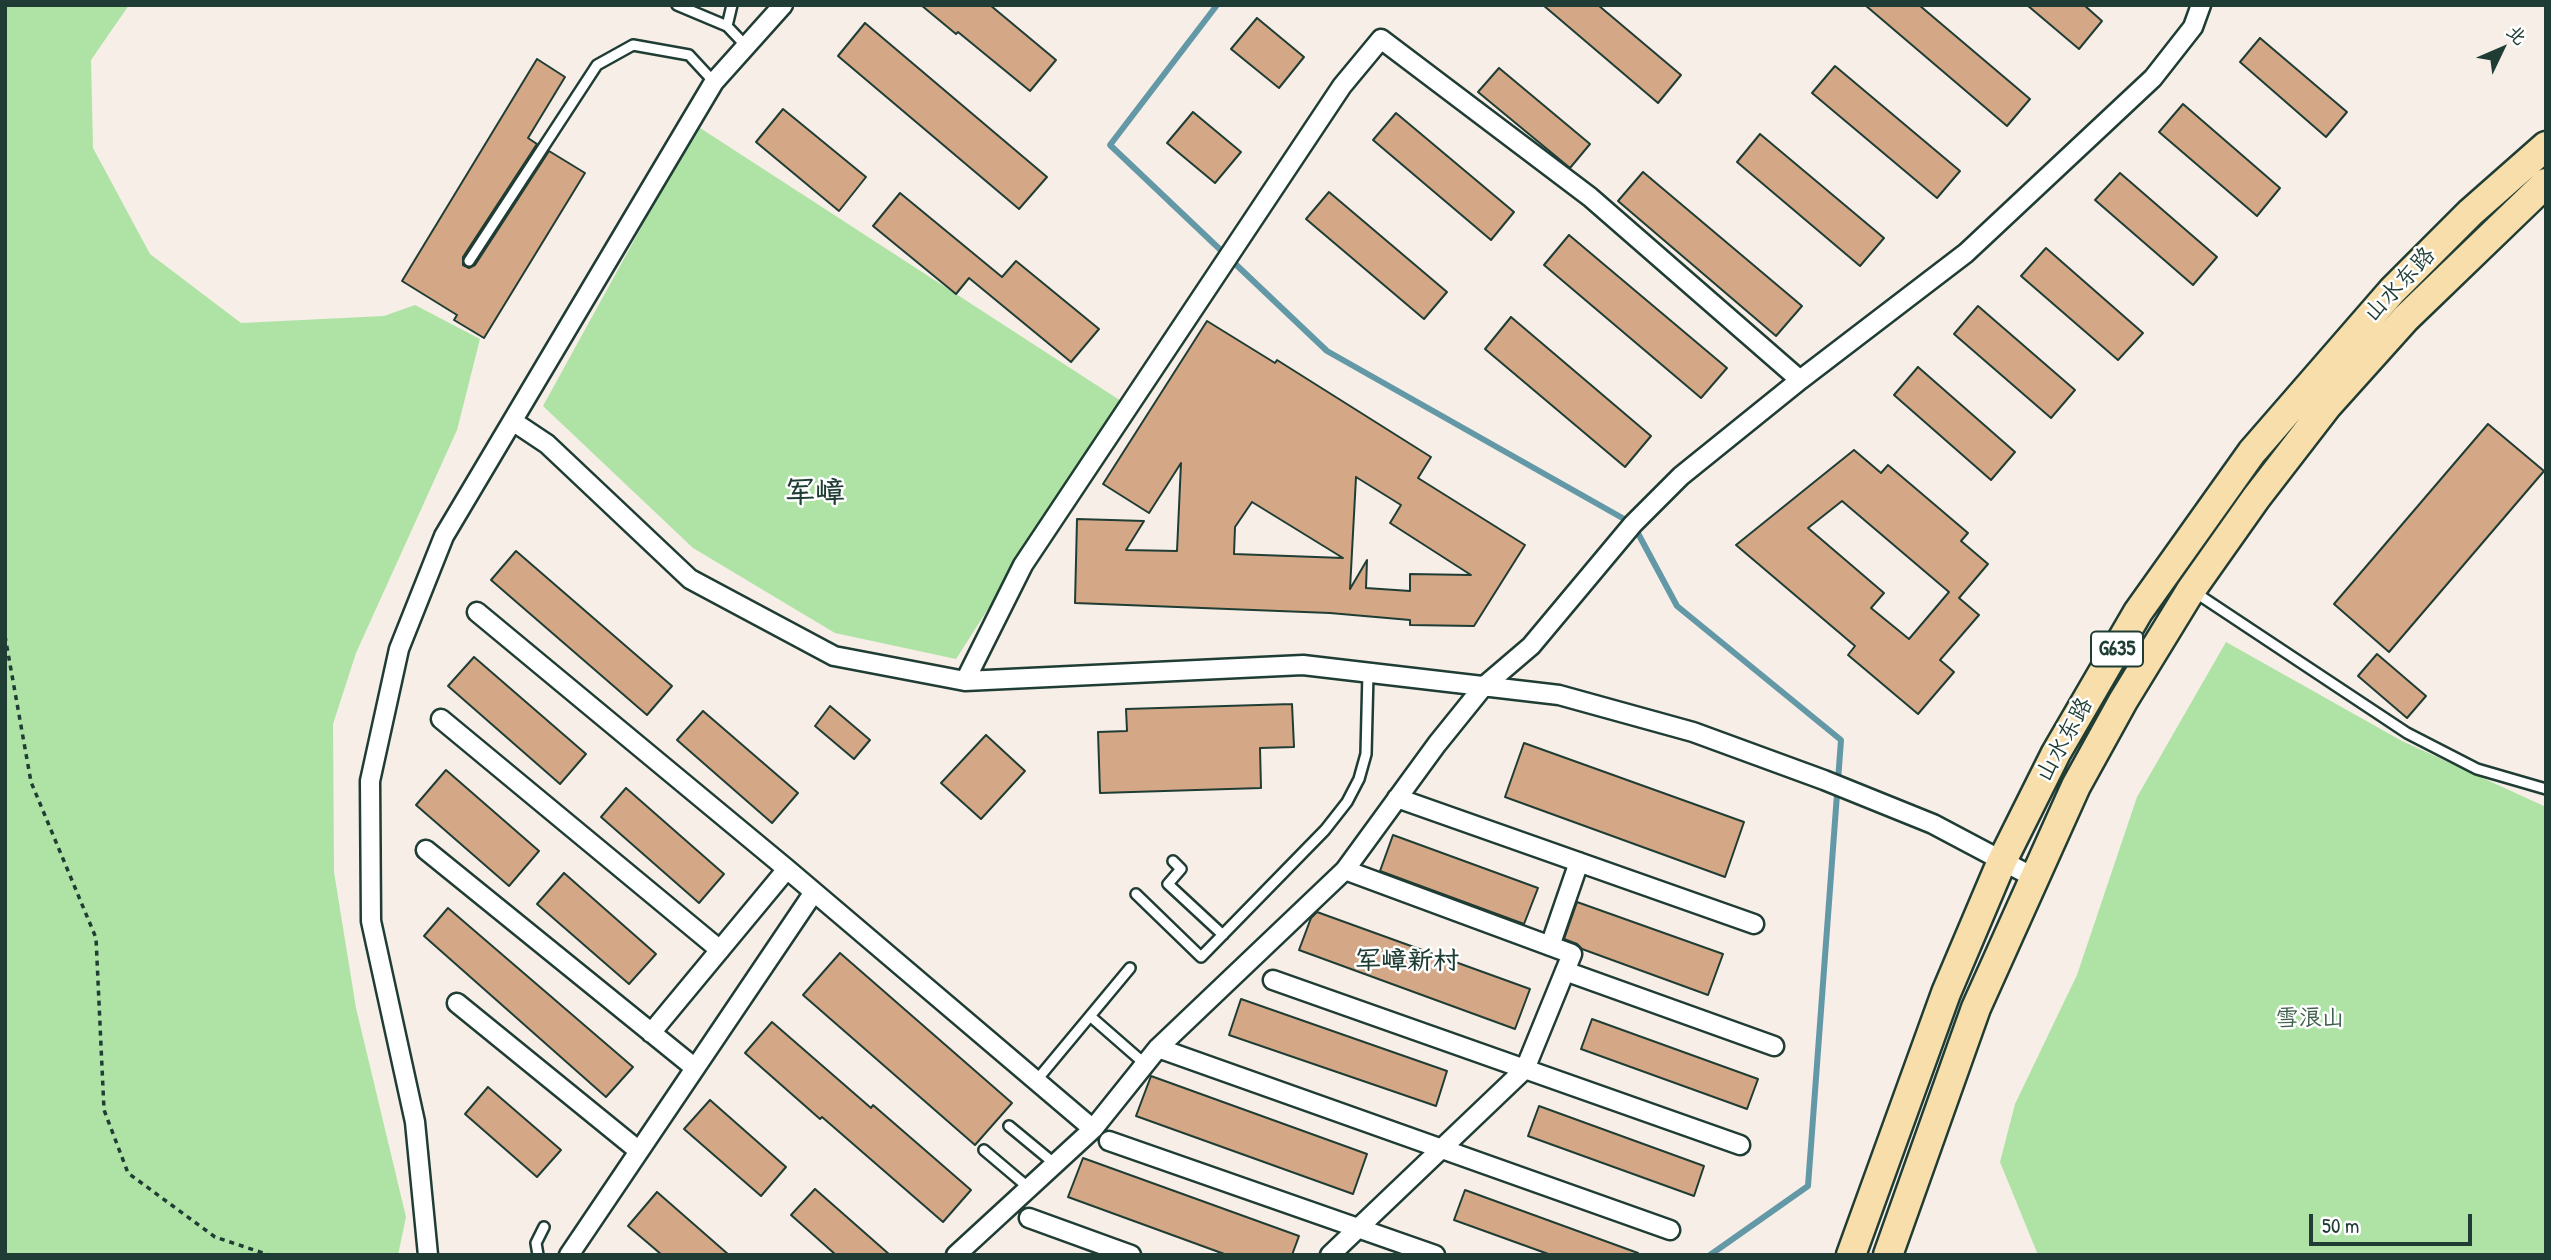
<!DOCTYPE html>
<html>
<head>
<meta charset="utf-8">
<style>
  body { margin:0 }
  #map { position:relative; width:2551px; height:1260px; overflow:hidden; background:#f6eee7; font-family:"Patrick Hand","LXGW WenKai TC",sans-serif }
  canvas { display:block }
  .frame { position:absolute; inset:0; border:7px solid #1f3d34; pointer-events:none }
  .north { position:absolute; left:2467px; top:14px; width:70px; height:70px; -webkit-text-stroke:5px #fff; paint-order:stroke; rotate:46deg; font-size:19px; font-weight:700; line-height:28px; text-align:center; color:#1f3d34 }
  .north::after { content:''; display:block; margin:auto; width:24px; height:32px; background:#1f3d34; clip-path:polygon(50% 0,100% 100%,50% 72%,0 100%) }
  .scale { position:absolute; left:2309px; top:1214px; width:163px; height:32px; box-sizing:border-box; border:4px solid #1f3d34; border-top:0; padding-left:9px; font-size:21px; line-height:24px; white-space:nowrap; color:#1f3d34; -webkit-text-stroke:5px #fff; paint-order:stroke }
</style>
</head>
<body>
<div id="map">
<canvas width="2551" height="1260"></canvas>
<div class="frame"></div>
<div class="north">北</div>
<div class="scale">50 m</div>
</div>
<script>
const ctx = document.querySelector('canvas').getContext('2d');
ctx.lineJoin = 'round';
function paint(path, color) { ctx.fillStyle = color; ctx.fill(path, 'evenodd'); }
const poly = rows => new Path2D(rows.map(r => 'M' + r).join(''));
function strokePath(path, color, width, dash) { ctx.strokeStyle = color; ctx.lineWidth = width; ctx.lineCap = dash ? 'butt' : 'round'; ctx.setLineDash(dash || []); ctx.stroke(path); }
function drawText(font, color, halo, rows, align = 'center') {
  ctx.font = font + ' "Patrick Hand","LXGW WenKai TC",sans-serif'; ctx.lineWidth = 5; ctx.setLineDash([]); ctx.textBaseline = 'middle'; ctx.strokeStyle = halo; ctx.fillStyle = color; for (const [text, x, y, turn = 0] of rows) {
    ctx.save(); ctx.translate(x, y); ctx.rotate((+turn || 0) * Math.PI / 180); ctx.textAlign = isNaN(turn) ? turn : align; if (halo) ctx.strokeText(text, 0, 0); ctx.fillText(text, 0, 0); ctx.restore();
  }
}
const green = poly([
  [5,5,129,5,91,60,93,148,150,254,241,323,384,316,415,305,480,339,457,430,356,653,333,724,334,872,356,1008,406,1217,398,1255,5,1255],
  [697,126,1121,401,956,659,835,633,693,548,543,406],
  [2226,642,2402,741,2546,807,2546,1255,2038,1255,2000,1162,2015,1104,2077,975,2137,797]
]);
const stream = poly([
  [1217,5,1110,145,1327,351,1633,524,1677,606,1841,740,1808,1186,1710,1255]
]);
const building = poly([
  [921,5,990,5,1056,60,1030,91,958,32,956,34,921,5],
  [1543,5,1598,5,1681,75,1658,103,1543,5],
  [1865,5,1919,5,2030,99,2007,126,1865,5],
  [2027,5,2084,5,2102,21,2079,49,2027,5],
  [1257,18,1304,57,1279,88,1231,49,1257,18],
  [865,23,1047,177,1019,209,838,56,865,23],
  [2260,38,2347,112,2326,137,2240,62,2260,38],
  [537,59,565,77,528,138,537,144,463,257,463,265,469,268,475,265,549,151,585,173,484,338,454,320,457,315,402,281,537,59],
  [1835,66,1960,171,1937,198,1812,93,1835,66],
  [1499,68,1590,144,1570,168,1478,92,1499,68],
  [2183,104,2280,188,2257,216,2159,132,2183,104],
  [783,109,866,177,839,211,756,142,783,109],
  [1193,112,1241,152,1215,183,1167,143,1193,112],
  [1396,113,1514,212,1491,240,1373,140,1396,113],
  [1760,134,1884,238,1860,266,1737,162,1760,134],
  [1643,172,1802,306,1776,336,1618,201,1643,172],
  [2120,173,2217,257,2193,285,2095,200,2120,173],
  [1329,192,1447,292,1424,319,1306,219,1329,192],
  [900,193,1002,277,1016,261,1099,329,1071,362,969,278,956,294,873,226,900,193],
  [1569,235,1727,368,1701,398,1544,265,1569,235],
  [2046,248,2143,333,2118,360,2021,276,2046,248],
  [1978,306,2075,390,2051,418,1954,334,1978,306],
  [1511,317,1651,436,1625,467,1485,349,1511,317],
  [1207,321,1275,363,1277,360,1431,457,1418,478,1525,545,1474,626,1410,625,1410,620,1330,613,1075,603,1077,519,1144,521,1126,550,1177,551,1181,463,1149,513,1103,484,1207,321],
  [1356,477,1401,505,1390,523,1471,575,1410,574,1410,591,1366,588,1367,560,1350,589,1356,477],
  [1252,502,1343,558,1234,554,1235,527,1252,502],
  [1918,367,2015,452,1991,480,1894,395,1918,367],
  [2488,424,2544,471,2389,652,2334,604,2488,424],
  [1854,450,1881,473,1888,465,1968,533,1961,541,1988,564,1959,598,1979,615,1940,660,1954,672,1918,714,1848,655,1855,646,1736,545,1854,450],
  [1842,501,1949,592,1909,639,1871,608,1884,593,1808,528,1842,501],
  [516,551,672,686,647,715,491,580,516,551],
  [2377,654,2426,696,2407,718,2358,676,2377,654],
  [474,657,586,754,560,784,448,686,474,657],
  [1292,704,1294,747,1260,748,1261,788,1100,793,1098,732,1127,731,1126,709,1292,704],
  [830,706,870,740,854,759,815,726,830,706],
  [703,711,798,793,772,823,677,740,703,711],
  [986,735,1025,771,981,819,941,783,986,735],
  [1524,743,1744,822,1725,877,1505,797,1524,743],
  [446,770,539,851,509,886,416,805,446,770],
  [626,788,724,874,699,903,601,817,626,788],
  [1393,835,1538,888,1524,924,1380,871,1393,835],
  [564,873,656,954,629,984,537,904,564,873],
  [1577,902,1723,954,1708,995,1582,949,1577,944,1564,939,1577,902],
  [448,908,633,1067,606,1097,424,936,448,908],
  [1317,912,1530,989,1515,1029,1299,950,1311,918,1317,912],
  [840,953,1012,1103,975,1145,803,995,840,953],
  [1241,999,1447,1071,1436,1106,1229,1035,1241,999],
  [1592,1019,1758,1079,1747,1109,1581,1049,1592,1019],
  [772,1022,871,1108,873,1105,971,1190,943,1222,822,1117,820,1119,745,1053,772,1022],
  [1151,1076,1367,1154,1353,1194,1136,1116,1151,1076],
  [488,1087,561,1150,537,1177,465,1114,488,1087],
  [710,1100,786,1167,761,1196,684,1129,710,1100],
  [1539,1106,1704,1166,1694,1196,1528,1136,1539,1106],
  [1083,1158,1299,1236,1292,1255,1227,1255,1068,1197,1083,1158],
  [815,1189,890,1255,836,1255,791,1215,815,1189],
  [1465,1190,1638,1253,1638,1255,1551,1255,1454,1220,1465,1190],
  [657,1192,729,1255,662,1255,628,1226,657,1192]
]);
const path = poly([
  [5,636,31,782,96,938,104,1110,128,1173,215,1237,269,1255]
]);
const service = poly([
  [677,5,727,26,746,46],
  [727,26,732,5],
  [469,261,597,65,633,45,689,55,714,82],
  [2193,591,2407,733,2477,769,2546,789],
  [1173,861,1181,869,1168,884,1223,935],
  [1136,894,1201,957,1325,830,1347,802,1359,779,1366,754,1368,673],
  [1090,1016,1145,1064],
  [1036,1081,1130,968],
  [1009,1126,1055,1164],
  [984,1150,1029,1188],
  [538,1255,536,1243,544,1227]
]);
const minor = poly([
  [514,422,547,444,690,579,834,656,965,681,1303,665,1559,695,1693,732,1824,780,1933,824,2033,877],
  [477,612,787,869,1093,1129],
  [965,681,1023,565,1342,86,1381,39,1590,197,1800,380],
  [441,719,720,950],
  [1397,798,1754,924],
  [426,850,695,1068],
  [1550,946,1579,862],
  [1565,971,1774,1046],
  [1273,980,1740,1145],
  [457,1003,639,1151],
  [651,1033,787,869],
  [1158,1048,1670,1230],
  [1109,1141,1435,1255],
  [1029,1218,1131,1255],
  [428,1255,415,1122,371,921,370,781,399,649,444,536,714,82,783,5],
  [569,1255,814,892],
  [956,1255,1093,1129,1158,1048,1345,870,1437,744,1483,687,1531,646,1633,524,1681,476,1800,380,1966,253,2153,78,2193,27,2201,5],
  [1330,1255,1525,1069,1572,954,1345,870]
]);
const trunk = poly([
  [1851,1255,1946,993,2002,861,2056,753,2138,612,2252,452,2392,291,2470,213,2546,146],
  [1888,1255,1976,1008,2076,786,2123,701,2191,590,2256,498,2327,406,2406,318,2546,183]
]);
const shields = [
  [2117,649,52]
];
const shieldNames = [
  ["G635",2117,649]
];
const streetNames = [
  ["山水东路",2400,285,-47],
  ["山水东路",2065,740,-61]
];
const parkNames = [
  ["雪浪山",2310,1019]
];
const quarterNames = [
  ["军嶂新村",1407,962]
];
const districtNames = [
  ["军嶂",815,494]
];
paint(green, '#aee3a5');
strokePath(stream, '#6398a7', 6);
paint(building, '#d4a886');
strokePath(building, '#1f3d34', 2);
strokePath(service, '#1f3d34', 14);
strokePath(minor, '#1f3d34', 23);
strokePath(trunk, '#1f3d34', 33);
strokePath(path, '#1f3d34', 3.5, [5, 5]);
strokePath(service, '#fff', 9);
strokePath(minor, '#fff', 18);
strokePath(trunk, '#f8deab', 28);
for (const [x, y, w] of shields) { const box = new Path2D(); box.roundRect(x - w / 2, y - 17.5, w, 35, 5); ctx.fillStyle = '#fff'; ctx.fill(box); strokePath(box, '#1f3d34', 2); }
drawText('bold 21px', '#1f3d34', null, shieldNames);
drawText('23px', '#1f3d34', '#fff', streetNames);
drawText('23px', '#3c5e4b', '#fff', parkNames);
drawText('bold 26px', '#1f3d34', '#fff', quarterNames);
drawText('bold 30px', '#1f3d34', '#fff', districtNames);
</script>
</body>
</html>
